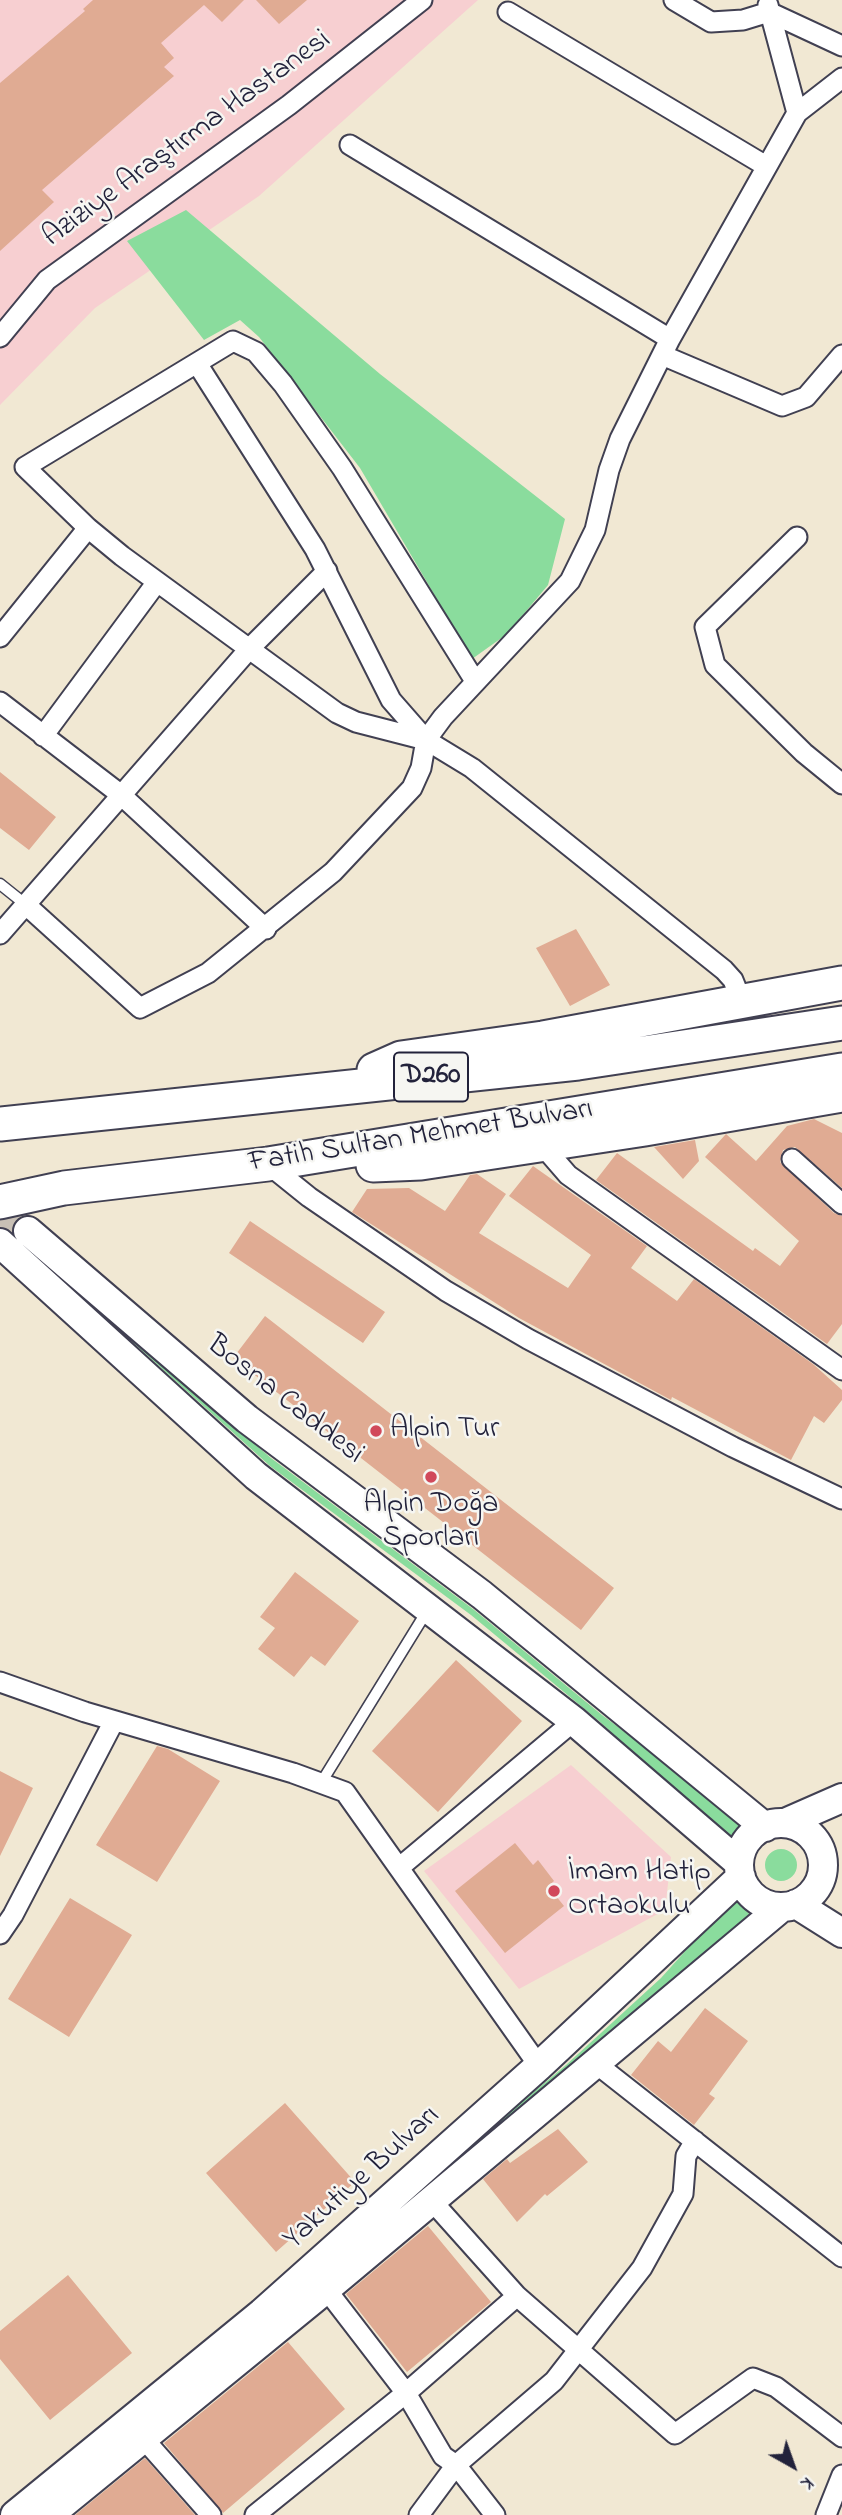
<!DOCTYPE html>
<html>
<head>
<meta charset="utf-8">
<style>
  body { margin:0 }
  #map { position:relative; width:842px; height:2515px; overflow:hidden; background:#f1e8d3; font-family:"Indie Flower",sans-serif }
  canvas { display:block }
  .north { position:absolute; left:758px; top:2431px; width:70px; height:70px; -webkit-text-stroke:5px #f6f6f2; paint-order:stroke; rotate:140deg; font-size:19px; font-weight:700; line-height:28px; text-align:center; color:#22223b }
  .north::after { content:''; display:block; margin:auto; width:24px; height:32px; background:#22223b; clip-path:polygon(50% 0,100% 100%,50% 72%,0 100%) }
</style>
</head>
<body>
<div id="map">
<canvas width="842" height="2515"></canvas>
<div class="north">K</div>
</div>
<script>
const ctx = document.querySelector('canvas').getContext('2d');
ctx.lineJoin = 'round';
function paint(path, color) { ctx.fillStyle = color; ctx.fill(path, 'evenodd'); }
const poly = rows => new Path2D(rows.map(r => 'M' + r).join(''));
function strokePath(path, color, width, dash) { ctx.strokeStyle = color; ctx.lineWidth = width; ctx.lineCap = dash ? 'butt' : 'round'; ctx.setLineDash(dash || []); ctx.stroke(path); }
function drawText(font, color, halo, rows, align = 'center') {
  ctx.font = font + ' "Indie Flower",sans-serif'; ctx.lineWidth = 5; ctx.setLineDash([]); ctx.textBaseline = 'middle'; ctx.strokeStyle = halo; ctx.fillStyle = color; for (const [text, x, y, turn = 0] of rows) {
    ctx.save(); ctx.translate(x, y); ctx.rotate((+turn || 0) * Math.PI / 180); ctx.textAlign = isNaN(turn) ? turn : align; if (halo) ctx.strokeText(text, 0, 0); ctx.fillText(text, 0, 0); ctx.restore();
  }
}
const built = poly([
  [0,0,478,0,259,196,95,308,0,405],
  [571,1765,671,1857,665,1910,519,1989,424,1871]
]);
const green = poly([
  [186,210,380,374,565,519,548,585,507,634,472,659,360,468,259,337,240,320,204,340,127,241],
  [28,1248,271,1458,473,1609,602,1715,747,1823,729,1841,599,1721,471,1615,270,1466],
  '765 1865a16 16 0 1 1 32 0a16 16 0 1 1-32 0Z',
  [734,1897,752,1917,573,2071,29,2515,566,2065,661,1978]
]);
const building = poly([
  [93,0,244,0,222,22,204,5,161,43,174,58,164,67,174,76,42,190,54,202,0,251,0,83,85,11,83,9],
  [256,0,307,0,279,24],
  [0,772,56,817,29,850,0,828],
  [576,929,610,985,570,1006,536,948],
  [814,1119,842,1133,842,1188,795,1147,783,1150,780,1162,834,1213,842,1216,842,1324,827,1344,596,1180,617,1153,753,1251,755,1248,780,1266,799,1241,705,1157,726,1134,756,1161,787,1126],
  [695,1140,699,1161,683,1179,654,1147],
  [533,1166,647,1246,631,1268,677,1301,694,1279,813,1364,842,1390,842,1400,824,1423,814,1416,791,1460,672,1397,671,1400,519,1318,352,1212,367,1189,409,1188,445,1211,470,1175,477,1174,506,1194,479,1233,568,1288,591,1255,509,1196],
  [250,1221,385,1312,363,1343,229,1253],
  [265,1316,614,1588,581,1630,233,1358],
  [295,1572,359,1621,325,1666,311,1656,294,1677,258,1649,275,1628,260,1617],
  [456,1660,522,1721,438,1812,372,1751],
  [157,1746,168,1749,220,1781,157,1882,96,1845],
  [0,1771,33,1788,0,1856],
  [515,1843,533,1865,538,1860,554,1881,548,1886,564,1906,505,1953,455,1891],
  [70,1898,132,1935,69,2037,8,1999],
  [705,2008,748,2041,709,2094,715,2098,694,2125,631,2075,658,2041,671,2052],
  [285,2103,355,2182,276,2252,206,2173],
  [558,2129,588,2162,547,2196,545,2194,517,2222,483,2179,507,2159,510,2163],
  [428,2226,491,2302,407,2372,346,2294],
  [68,2275,132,2353,50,2420,0,2359,0,2331],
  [288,2342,345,2409,223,2513,164,2443],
  [145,2458,195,2515,75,2515]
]);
const secondaryTunnel = poly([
  [0,1209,28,1231]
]);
const service = poly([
  [0,884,25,904],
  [321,1783,427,1611]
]);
const minor = poly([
  [674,0,711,22,743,20,769,12,842,46],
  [768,5,797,113],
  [508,12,766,166],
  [350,145,670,339],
  [0,337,47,280,289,105,422,0],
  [662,355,782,406,806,397,842,355],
  [198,365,315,549,391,700,426,740,472,768,724,970,733,980,741,1000],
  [797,537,705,627,715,665,804,753,842,784],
  [0,637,88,528],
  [0,702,120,794,266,929],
  [43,736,157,582],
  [426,740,356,722,337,713,122,556,88,528,25,467,233,341,256,352,283,384,342,468,475,681],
  [25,904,140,1008,208,973,333,872,412,788,421,768,426,740,443,717,570,581,595,530,609,470,620,439,670,339,797,113,842,78],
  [0,934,250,648,327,571],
  [542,1145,568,1175,842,1370],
  [792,1159,842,1204],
  [268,1164,309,1197,446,1291,528,1339,733,1447,842,1499],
  [0,1682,85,1712,293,1773,345,1792,539,2066],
  [400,1867,574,1721],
  [0,1934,13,1915,114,1721],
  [594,2062,842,2257],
  [431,2200,517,2296,675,2434,753,2378,776,2387,842,2437],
  [326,2289,406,2393,443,2456,456,2465,495,2515],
  [143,2438,211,2515],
  [255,2515,406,2393,517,2296],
  [419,2515,456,2465,554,2381,642,2268,683,2194,686,2156,695,2141],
  [826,2515,842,2475]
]);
const secondary = poly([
  [28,1231,247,1419,482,1595,765,1827],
  [0,1243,256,1476,574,1721,739,1863],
  [785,1823,842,1798],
  '739 1865a42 42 0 1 1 84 0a42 42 0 1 1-84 0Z',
  [796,1904,842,1933],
  [15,2515,262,2313,539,2066,741,1877],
  [49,2515,326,2289,782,1907]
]);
const trunk = poly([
  [374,1070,401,1058,543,1038,842,983],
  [0,1124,578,1063,842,1023],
  [373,1165,421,1163,645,1129,842,1095],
  [0,1202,64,1188,268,1164,842,1070]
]);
const markers = [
  [376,1431,7,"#d1495b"],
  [431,1477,7,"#d1495b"],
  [554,1891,7,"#d1495b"]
];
const shields = [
  [431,1077,74]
];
const shieldNames = [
  ["D260",431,1077]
];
const streetNames = [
  ["Aziziye Araştırma Hastanesi",188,140,-36],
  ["Fatih Sultan Mehmet Bulvarı",421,1138,-9],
  ["Bosna Caddesi",284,1401,38],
  ["Yakutiye Bulvarı",363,2179,-42]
];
const poiNames = [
  ["Alpin Tur",390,1431],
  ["Alpin Doğa",431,1506,"center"],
  ["Sporları",431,1540,"center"],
  ["İmam Hatip",568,1874],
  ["Ortaokulu",568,1908]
];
paint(built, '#f7cfd1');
paint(green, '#8adc9d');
paint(building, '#e0ab93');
strokePath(secondaryTunnel, '#c8c0b5', 28, [28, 14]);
strokePath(service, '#414052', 13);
strokePath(minor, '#414052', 23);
strokePath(secondary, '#414052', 32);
strokePath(trunk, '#414052', 37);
strokePath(service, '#fff', 10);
strokePath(minor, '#fff', 19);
strokePath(secondary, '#fff', 28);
strokePath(trunk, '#fff', 33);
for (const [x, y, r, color] of markers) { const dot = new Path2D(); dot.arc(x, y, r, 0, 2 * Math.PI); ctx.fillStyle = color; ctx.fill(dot); strokePath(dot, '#f6f6f2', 2.5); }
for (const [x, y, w] of shields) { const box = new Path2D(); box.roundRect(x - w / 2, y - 24.5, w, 49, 5); ctx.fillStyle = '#f6f6f2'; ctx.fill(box); strokePath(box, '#22223b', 2); }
drawText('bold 28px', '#22223b', null, shieldNames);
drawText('30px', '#22223b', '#f6f6f2', streetNames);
drawText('30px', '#22223b', '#f6f6f2', poiNames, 'left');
</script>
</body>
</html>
